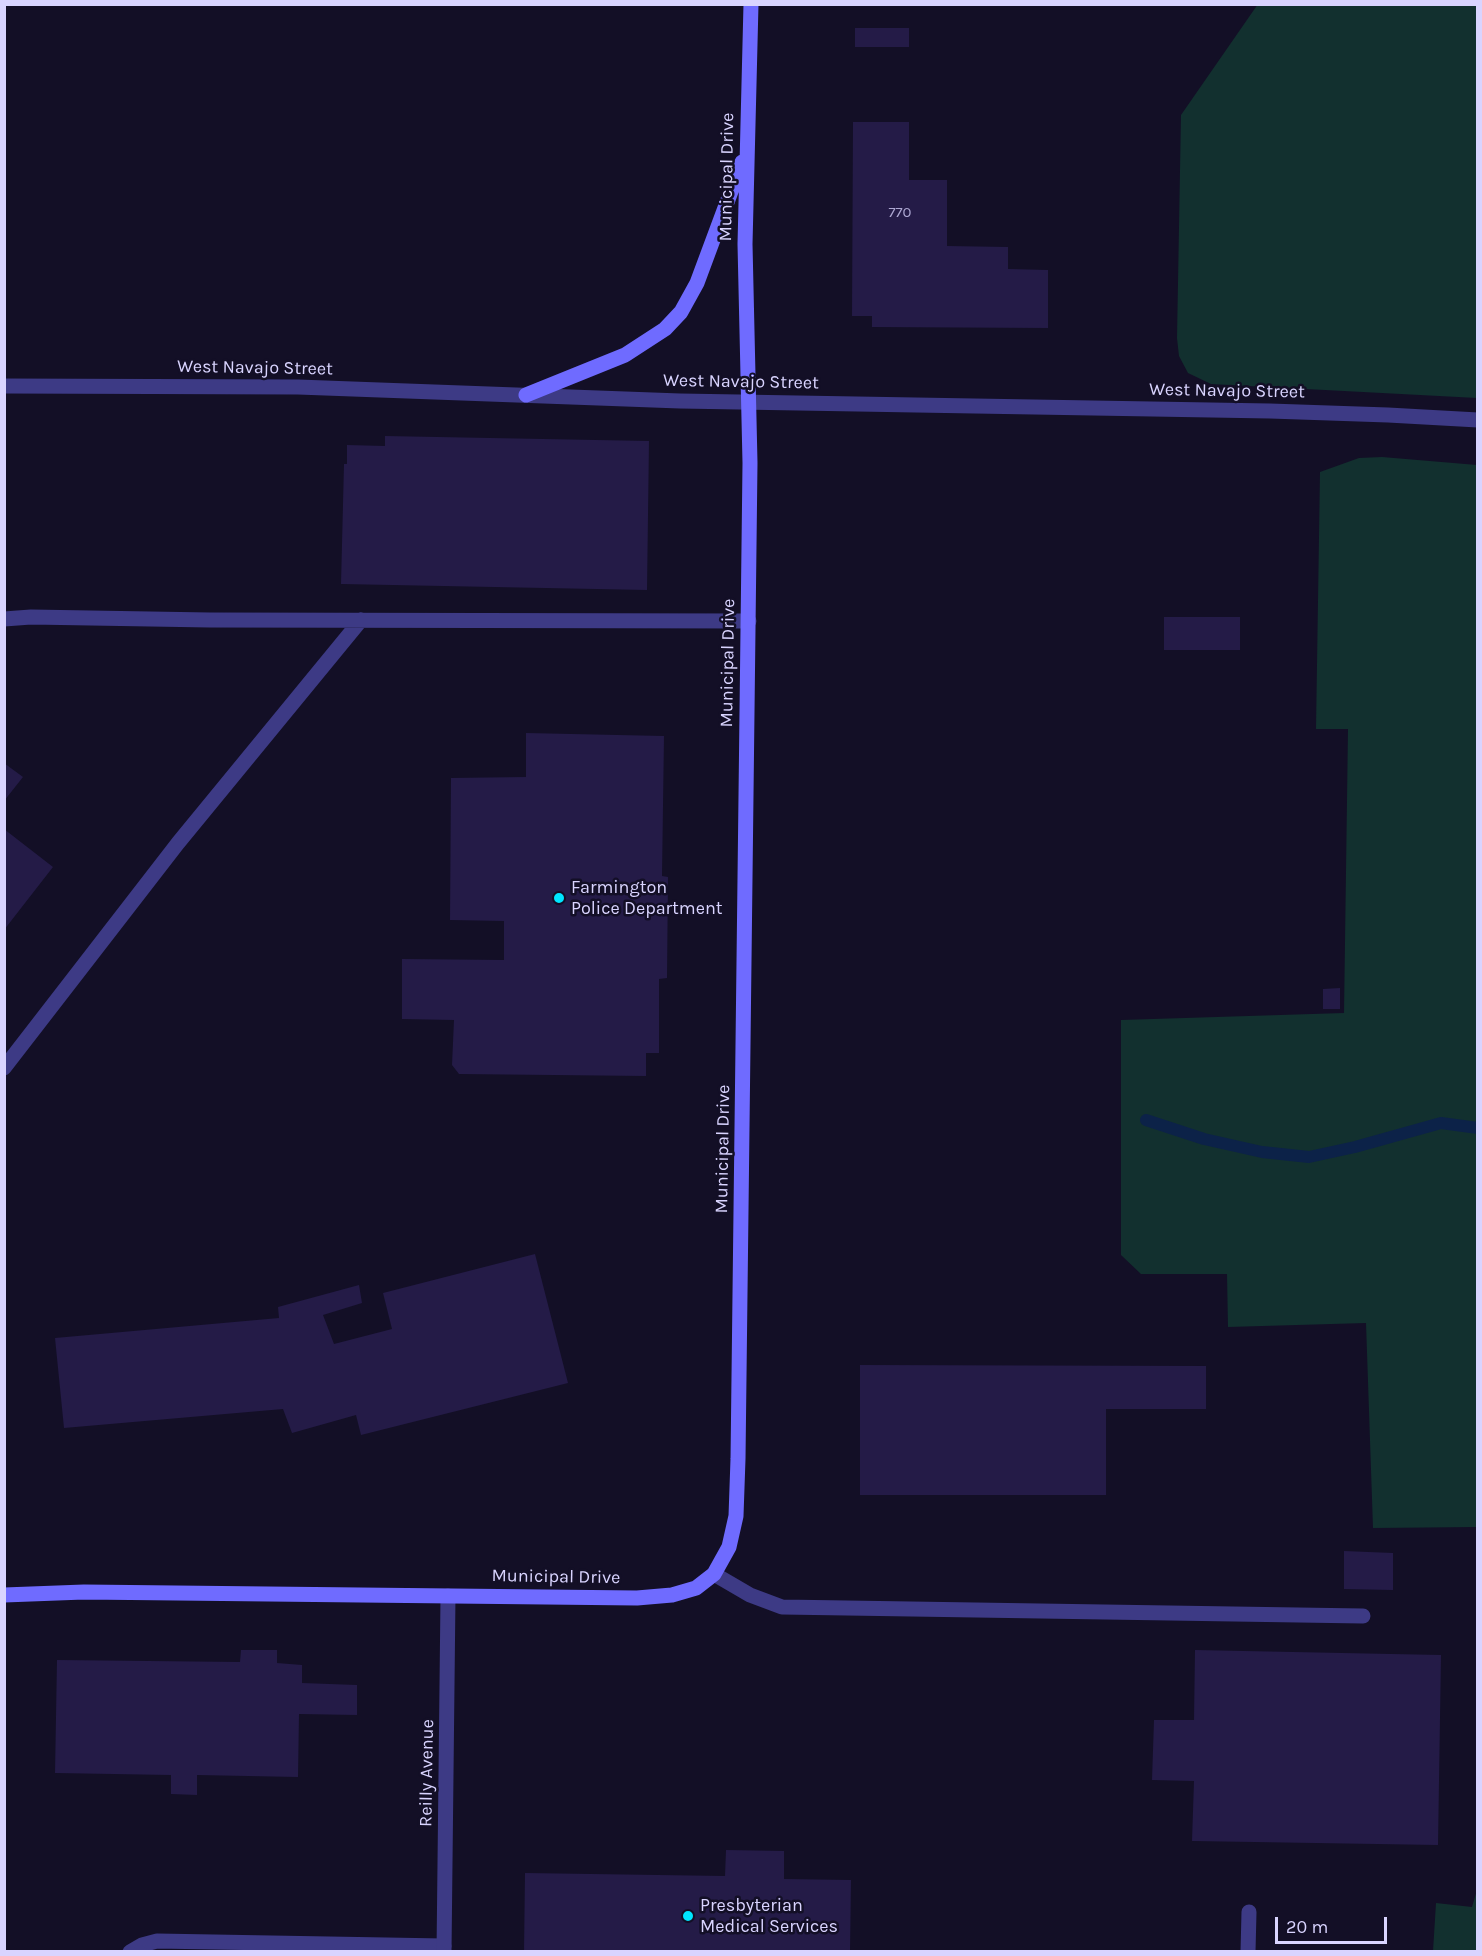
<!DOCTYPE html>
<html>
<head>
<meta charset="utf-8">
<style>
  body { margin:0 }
  #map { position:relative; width:1482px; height:1956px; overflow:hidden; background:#130f26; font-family:Karla,sans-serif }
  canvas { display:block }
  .frame { position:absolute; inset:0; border:6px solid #d9d4ff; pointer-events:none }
  .scale { position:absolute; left:1275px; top:1917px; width:112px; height:27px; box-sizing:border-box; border:3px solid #d9d4ff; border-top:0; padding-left:8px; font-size:18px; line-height:21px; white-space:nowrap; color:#d9d4ff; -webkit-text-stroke:4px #130f26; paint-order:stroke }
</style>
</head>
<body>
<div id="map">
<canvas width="1482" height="1956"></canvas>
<div class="frame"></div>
<div class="scale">20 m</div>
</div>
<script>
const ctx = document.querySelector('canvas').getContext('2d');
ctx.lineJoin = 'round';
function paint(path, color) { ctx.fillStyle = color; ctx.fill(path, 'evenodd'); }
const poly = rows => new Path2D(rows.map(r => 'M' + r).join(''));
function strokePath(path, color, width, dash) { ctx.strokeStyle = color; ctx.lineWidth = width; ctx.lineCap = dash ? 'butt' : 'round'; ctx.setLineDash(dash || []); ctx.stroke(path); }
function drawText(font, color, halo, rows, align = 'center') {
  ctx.font = font + ' Karla,sans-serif'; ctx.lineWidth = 5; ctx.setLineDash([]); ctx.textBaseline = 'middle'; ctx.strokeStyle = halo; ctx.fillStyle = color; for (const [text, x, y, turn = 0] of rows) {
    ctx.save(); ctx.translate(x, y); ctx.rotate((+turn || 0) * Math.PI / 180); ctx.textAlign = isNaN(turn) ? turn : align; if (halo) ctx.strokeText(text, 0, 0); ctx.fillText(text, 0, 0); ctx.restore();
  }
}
const green = poly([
  [1258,4,1477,5,1477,398,1211,384,1188,373,1179,356,1177,338,1181,115],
  [1382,457,1477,465,1477,1527,1373,1528,1366,1323,1228,1327,1227,1274,1141,1274,1121,1255,1121,1020,1344,1013,1348,729,1316,729,1320,472,1359,458],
  [1477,1890,1477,1951,1433,1951,1436,1903,1472,1907]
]);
const stream = poly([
  [1146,1120,1204,1139,1262,1152,1309,1157,1355,1147,1441,1123,1478,1128]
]);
const building = poly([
  [855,28,909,28,909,47,855,47],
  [853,122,909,122,909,180,947,180,947,246,1008,247,1008,269,1048,270,1048,328,872,327,872,316,852,316],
  [385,436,649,441,647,590,341,584,344,464,347,464,347,445,385,446],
  [1164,617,1240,617,1240,650,1164,650],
  [526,733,664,736,662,876,668,877,667,978,659,979,659,1053,646,1053,646,1076,459,1074,452,1065,454,1020,402,1019,402,959,504,960,504,921,450,920,451,778,526,777],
  [4,763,23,777,4,801],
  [4,829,53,867,4,930],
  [1340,988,1340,1009,1323,1009,1323,989],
  [535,1254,568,1383,361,1435,356,1415,292,1433,283,1409,64,1428,55,1338,279,1318,278,1307,359,1285,362,1303,323,1315,334,1344,392,1329,383,1293],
  [860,1365,1206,1366,1206,1409,1106,1409,1106,1495,860,1495],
  [1344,1551,1393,1553,1393,1590,1344,1589],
  [241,1650,277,1650,277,1663,302,1665,302,1683,357,1685,357,1715,299,1714,298,1777,197,1775,197,1795,171,1794,171,1775,55,1773,57,1660,240,1662],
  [1195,1650,1441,1655,1438,1845,1192,1841,1194,1781,1152,1780,1154,1720,1194,1720],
  [726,1850,784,1851,784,1879,851,1880,850,1952,524,1952,525,1873,725,1876]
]);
const service = poly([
  [4,619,31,617,210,620,749,621],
  [4,1068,178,843,361,620],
  [714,1574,750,1595,782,1607,1363,1616],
  [130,1952,142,1945,157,1941,444,1946],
  [1248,1952,1249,1912]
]);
const minor = poly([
  [444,1952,448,1596]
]);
const tertiary = poly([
  [4,386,298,387,680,401,1270,411,1388,415,1478,420]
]);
const secondary = poly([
  [526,395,625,355,665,329,681,312,697,283,742,162],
  [4,1595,84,1592,637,1598,672,1595,696,1588,714,1574,729,1547,736,1516,738,1459,750,463,745,244,751,4]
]);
const markers = [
  [559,898,6,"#00e5ff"],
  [688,1916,6,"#00e5ff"]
];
const numberNames = [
  ["770",900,213]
];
const streetNames = [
  ["Municipal Drive",727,177,-89],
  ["West Navajo Street",255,368,1],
  ["West Navajo Street",741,382,1],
  ["West Navajo Street",1227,391,1],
  ["Municipal Drive",728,663,-89],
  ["Municipal Drive",723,1149,-89],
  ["Municipal Drive",556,1577,1],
  ["Reilly Avenue",427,1773,-89]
];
const poiNames = [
  ["Farmington",571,888],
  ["Police Department",571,909],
  ["Presbyterian",700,1906],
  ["Medical Services",700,1927]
];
paint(green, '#12302f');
strokePath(stream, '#0c2248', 12);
paint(building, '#241b47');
strokePath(service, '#3d3a85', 15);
strokePath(minor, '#3d3a85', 15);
strokePath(tertiary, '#3d3a85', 15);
strokePath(secondary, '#6f6bff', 15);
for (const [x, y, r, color] of markers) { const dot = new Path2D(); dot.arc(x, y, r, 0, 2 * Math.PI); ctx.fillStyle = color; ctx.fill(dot); strokePath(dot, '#130f26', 2); }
drawText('15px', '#aca6d1', null, numberNames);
drawText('18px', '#d9d4ff', '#130f26', streetNames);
drawText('18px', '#d9d4ff', '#130f26', poiNames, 'left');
</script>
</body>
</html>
